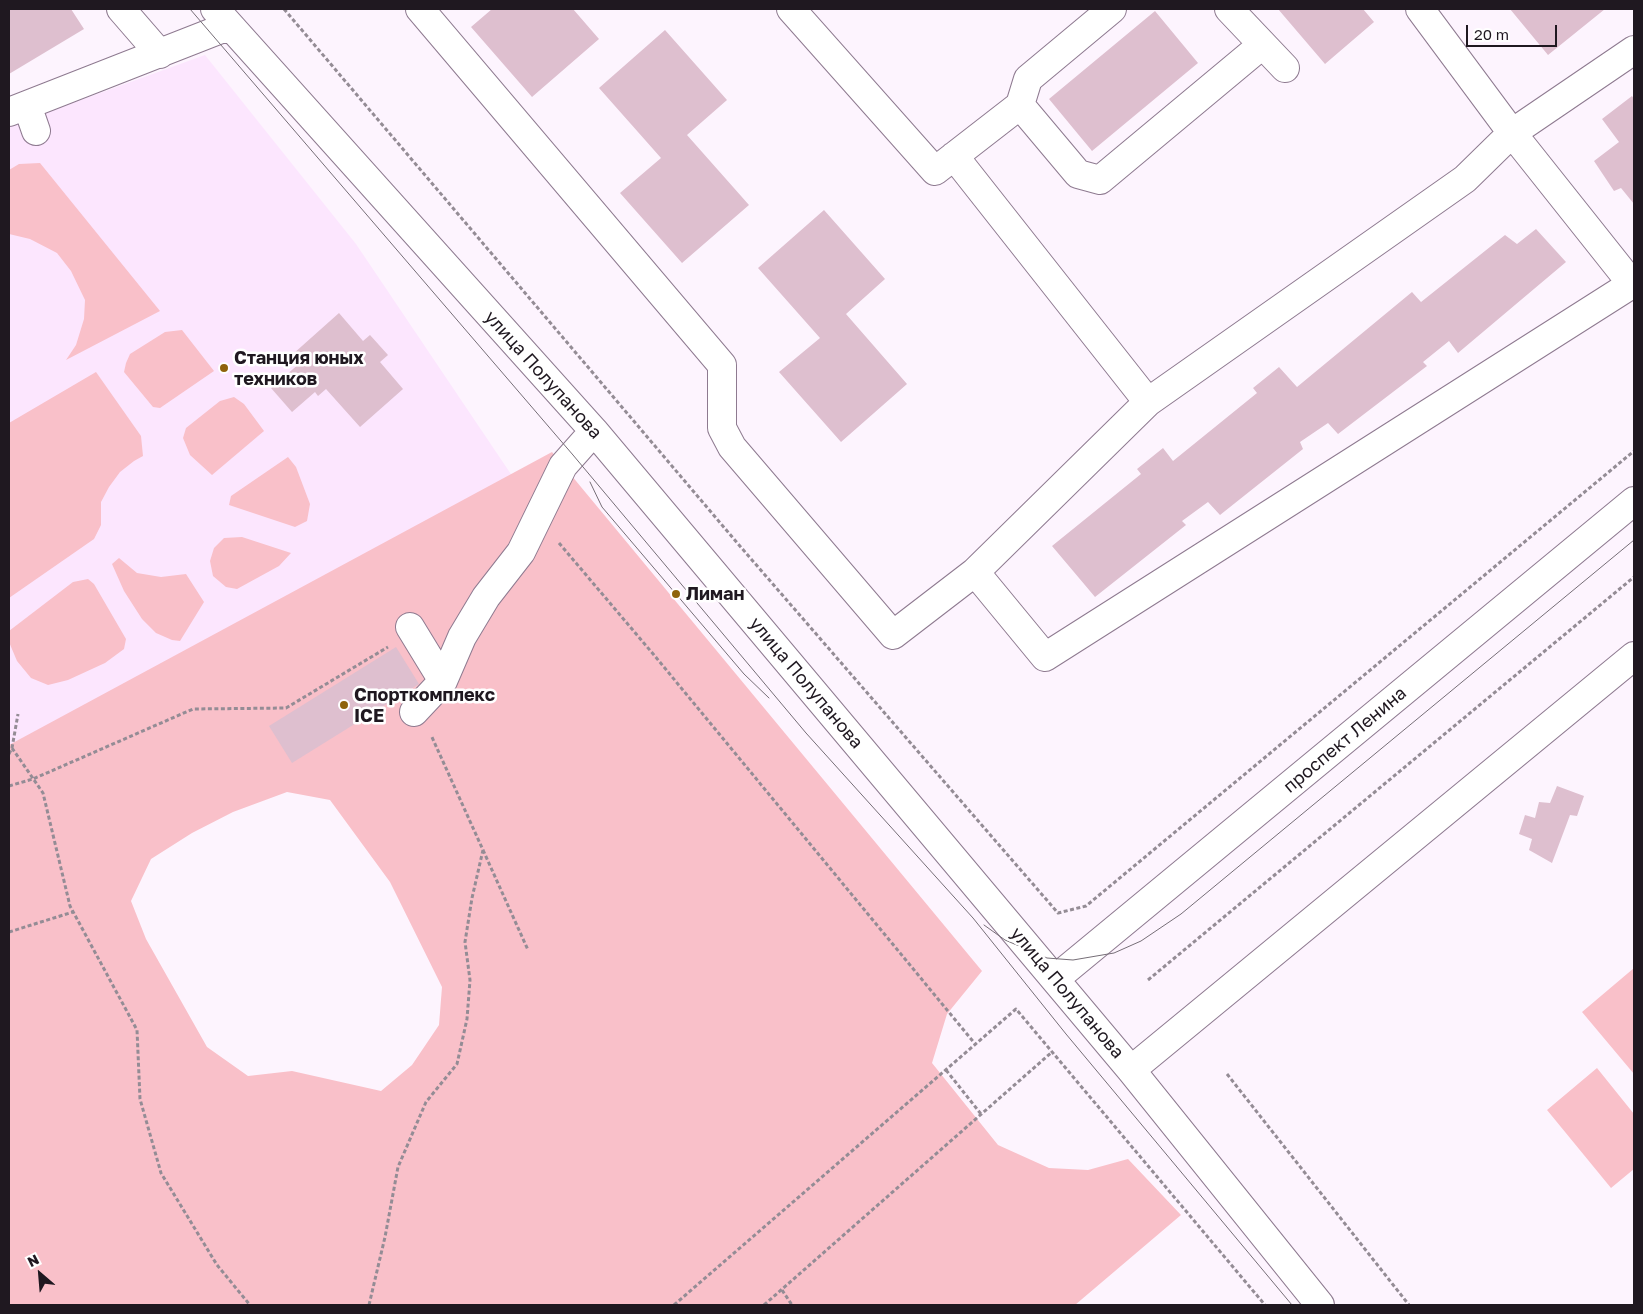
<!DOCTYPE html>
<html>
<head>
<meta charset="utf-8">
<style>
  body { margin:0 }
  #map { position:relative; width:1643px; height:1314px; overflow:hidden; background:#fdf4fe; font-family:"Golos Text",sans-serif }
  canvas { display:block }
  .frame { position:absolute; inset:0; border:10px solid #1f1820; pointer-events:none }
  .north { position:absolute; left:15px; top:1249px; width:50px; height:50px; -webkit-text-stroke:4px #fff; paint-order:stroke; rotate:333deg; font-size:14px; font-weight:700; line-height:20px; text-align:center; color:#1f1820 }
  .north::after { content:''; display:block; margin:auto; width:18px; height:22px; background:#1f1820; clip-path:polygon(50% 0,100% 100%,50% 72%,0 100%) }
  .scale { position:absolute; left:1466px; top:25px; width:91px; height:22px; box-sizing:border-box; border:2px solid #1f1820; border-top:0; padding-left:6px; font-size:15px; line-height:18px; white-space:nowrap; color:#1f1820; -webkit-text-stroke:4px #fff; paint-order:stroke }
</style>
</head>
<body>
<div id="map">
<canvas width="1643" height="1314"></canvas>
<div class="frame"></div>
<div class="north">N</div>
<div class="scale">20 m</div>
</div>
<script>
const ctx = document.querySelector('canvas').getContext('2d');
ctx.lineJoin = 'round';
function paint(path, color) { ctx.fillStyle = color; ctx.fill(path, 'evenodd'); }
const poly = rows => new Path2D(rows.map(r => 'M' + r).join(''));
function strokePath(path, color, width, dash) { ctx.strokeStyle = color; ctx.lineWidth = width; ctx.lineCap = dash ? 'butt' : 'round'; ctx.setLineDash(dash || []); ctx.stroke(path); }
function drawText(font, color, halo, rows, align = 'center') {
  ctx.font = font + ' "Golos Text",sans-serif'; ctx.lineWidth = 5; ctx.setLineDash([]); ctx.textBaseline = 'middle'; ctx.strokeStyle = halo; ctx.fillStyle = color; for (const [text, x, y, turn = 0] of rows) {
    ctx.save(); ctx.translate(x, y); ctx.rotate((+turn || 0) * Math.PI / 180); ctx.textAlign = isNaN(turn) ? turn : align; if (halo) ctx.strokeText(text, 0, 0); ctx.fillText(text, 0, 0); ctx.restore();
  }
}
const built = poly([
  [205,55,356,244,523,492,9,757,9,126]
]);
const green = poly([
  [40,163,160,311,66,360,76,345,84,319,85,300,71,271,57,253,30,239,9,234,9,170,19,164],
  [182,330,214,371,160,408,153,407,124,372,126,363,130,354,165,332],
  [96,372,141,436,143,456,134,461,120,472,109,487,101,502,101,525,94,539,9,598,9,423],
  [234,397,244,404,264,431,212,475,190,455,183,438,186,428,220,401],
  [552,452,982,971,947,1014,932,1063,998,1145,1049,1168,1088,1170,1128,1159,1181,1215,1075,1305,9,1305,9,745],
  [287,792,330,800,390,882,442,987,439,1025,412,1065,381,1091,292,1071,248,1076,207,1047,146,939,131,901,151,859,192,833,233,812],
  [288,457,296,467,310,504,307,521,295,527,229,505,231,496],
  [242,537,291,553,279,566,237,589,226,587,213,576,210,561,214,548,224,538],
  [119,558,137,573,161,577,186,574,204,602,180,641,172,640,156,633,142,619,124,591,112,564],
  [88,579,94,584,126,639,124,649,105,663,68,680,48,685,31,678,17,661,9,642,9,631,73,582],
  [1634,968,1634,1074,1582,1012],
  [1597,1068,1634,1114,1634,1169,1611,1188,1547,1110]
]);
const building = poly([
  [9,9,71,9,84,29,9,74],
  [492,9,573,9,599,39,532,97,471,27],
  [1278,9,1363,9,1374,22,1325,64],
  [1510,9,1605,9,1548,55],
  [1155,11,1198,63,1092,151,1049,99],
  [665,30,727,100,687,135,749,205,682,263,620,193,661,158,599,88],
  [1632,96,1634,99,1634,204,1621,188,1614,191,1594,161,1619,142,1602,119],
  [824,210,885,279,846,314,907,384,841,442,779,372,820,338,758,268],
  [1536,229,1566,262,1458,353,1449,341,1423,362,1427,366,1338,434,1328,423,1300,442,1303,449,1220,515,1208,502,1182,521,1186,525,1095,597,1052,546,1141,474,1137,469,1163,448,1173,461,1257,393,1253,388,1279,367,1297,387,1412,292,1421,302,1505,235,1517,244],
  [339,313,363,341,370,335,388,355,380,362,403,389,360,427,326,389,318,396,315,392,292,412,271,388,300,363,293,354],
  [396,647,419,684,292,763,269,726],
  [1557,786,1584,796,1577,816,1570,815,1552,863,1529,850,1532,839,1519,834,1525,815,1535,818,1539,802,1550,803]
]);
const path = poly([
  [284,9,739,545,1058,913,1086,906,1634,451],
  [559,543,654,655,976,1045],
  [12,748,43,793,70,906,137,1030,140,1099,161,1173,217,1265,250,1305],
  [9,754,12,748,18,714],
  [9,786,33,779,193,709,286,708,388,647],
  [483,850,528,950],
  [9,932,73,912],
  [1148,980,1634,577],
  [946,1070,981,1114],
  [1227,1074,1409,1305],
  [782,1290,792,1305],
  [369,1305,385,1237,398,1167,426,1102,457,1064,467,1019,470,980,465,942,472,898,483,850,431,735],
  [674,1305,1016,1009,1265,1305],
  [764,1305,1052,1052]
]);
const minor = poly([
  [121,9,160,54],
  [215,9,594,431,1131,1070,1320,1305],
  [420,9,722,365,722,428,732,447,893,635,975,572,1148,402],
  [791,9,935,171,1020,105,1078,174,1100,180,1262,45],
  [1229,9,1285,68],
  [27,105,36,131],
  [1020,105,1028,79,1112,9],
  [9,112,221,29,233,29],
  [954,156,1148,402,1465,179,1512,133,1420,9],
  [975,572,1045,657,1632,284,1512,133,1634,50],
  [410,627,443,681,414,712],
  [443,681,462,637,486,597,521,552,563,466,594,431],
  [1055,979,1634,501],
  [1131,1070,1634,656]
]);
const tram = poly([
  [190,9,573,455,806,733,973,918,1066,1034,1292,1305],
  [590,482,602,507,744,674,769,698],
  [984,925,1005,940,1047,958,1073,960,1114,953,1141,941,1181,914,1634,540]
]);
const markers = [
  [224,368,5,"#8f630b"],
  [676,594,5,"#8f630b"],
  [344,705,5,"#8f630b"]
];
const poiNames = [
  ["Станция юных",234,358],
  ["техников",234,379],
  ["Лиман",686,594],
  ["Спорткомплекс",354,695],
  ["ICE",354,716]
];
const streetNames = [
  ["улица Полупанова",543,375,48],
  ["улица Полупанова",806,683,50],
  ["проспект Ленина",1345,740,-40],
  ["улица Полупанова",1067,993,50]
];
paint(built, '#fce6fe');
paint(green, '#f9c0c9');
paint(building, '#debfcf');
strokePath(minor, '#8e7a90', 30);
strokePath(path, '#948c95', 3, [4, 2.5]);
strokePath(minor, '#fff', 28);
strokePath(tram, '#766e77', 1);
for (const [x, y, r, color] of markers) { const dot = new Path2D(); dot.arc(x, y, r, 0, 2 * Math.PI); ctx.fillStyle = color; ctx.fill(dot); strokePath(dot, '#fff', 2); }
drawText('bold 18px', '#1f1820', '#fff', poiNames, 'left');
drawText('18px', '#1f1820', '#fff', streetNames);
</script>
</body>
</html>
